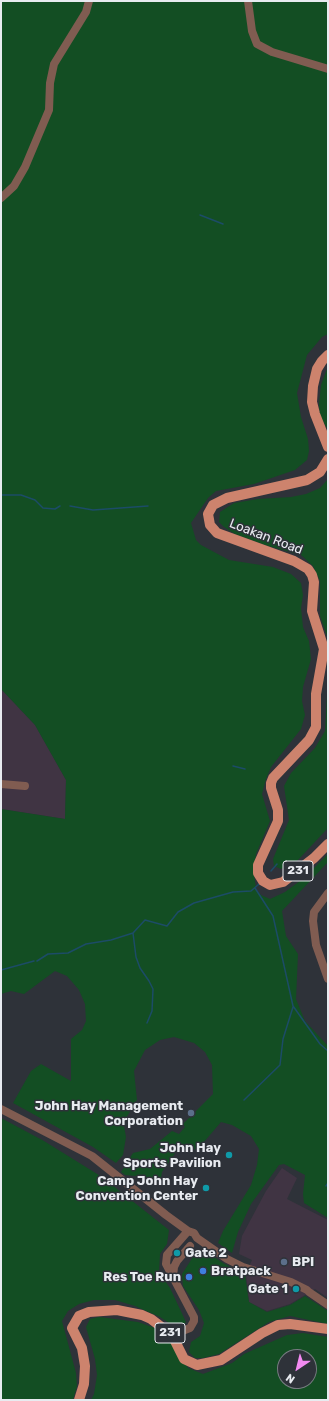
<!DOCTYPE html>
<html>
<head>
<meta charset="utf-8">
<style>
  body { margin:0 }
  #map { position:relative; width:329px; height:1401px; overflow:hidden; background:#2e3239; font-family:Rubik,sans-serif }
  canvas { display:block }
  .frame { position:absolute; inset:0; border:2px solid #e8ebf0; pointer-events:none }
  .north { position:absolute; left:277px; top:1349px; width:40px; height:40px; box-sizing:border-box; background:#2e3239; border:1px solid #787c82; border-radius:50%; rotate:215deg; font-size:11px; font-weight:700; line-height:16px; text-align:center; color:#e8ebf0 }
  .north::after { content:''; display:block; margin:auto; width:14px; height:18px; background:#f38af1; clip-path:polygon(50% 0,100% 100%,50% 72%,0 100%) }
</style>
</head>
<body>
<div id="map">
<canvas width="329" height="1401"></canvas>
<div class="frame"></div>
<div class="north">N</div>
</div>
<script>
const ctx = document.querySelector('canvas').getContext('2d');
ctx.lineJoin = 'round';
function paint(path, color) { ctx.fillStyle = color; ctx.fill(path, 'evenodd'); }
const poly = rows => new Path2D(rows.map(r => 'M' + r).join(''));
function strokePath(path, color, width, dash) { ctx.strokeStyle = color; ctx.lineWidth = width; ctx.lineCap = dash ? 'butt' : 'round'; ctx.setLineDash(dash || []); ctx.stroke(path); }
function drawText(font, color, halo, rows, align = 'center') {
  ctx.font = font + ' Rubik,sans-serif'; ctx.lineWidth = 3; ctx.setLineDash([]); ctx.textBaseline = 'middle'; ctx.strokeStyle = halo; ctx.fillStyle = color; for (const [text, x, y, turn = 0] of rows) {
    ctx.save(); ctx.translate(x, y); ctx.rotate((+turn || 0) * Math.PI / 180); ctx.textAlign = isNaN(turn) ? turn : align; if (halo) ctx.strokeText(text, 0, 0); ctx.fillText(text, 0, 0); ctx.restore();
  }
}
const commercial = poly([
  [1,689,35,725,66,780,65,819,1,809],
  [282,1168,297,1178,287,1199,328,1220,328,1298,315,1289,290,1304,267,1311,249,1302,246,1274,252,1260,239,1254,242,1236,266,1191]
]);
const green = poly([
  [1,1,328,1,328,334,322,337,307,355,297,393,301,417,308,439,309,451,307,460,295,470,254,484,216,491,208,498,191,523,196,540,201,545,229,560,273,567,291,574,301,583,303,595,301,608,303,627,309,641,311,659,303,687,302,701,305,715,301,729,271,767,266,779,262,794,270,821,256,854,254,874,256,889,261,895,270,899,285,892,304,878,328,854,328,862,282,911,286,936,298,954,296,999,305,1021,328,1046,328,1218,304,1203,303,1194,305,1175,284,1164,279,1165,251,1204,238,1232,232,1253,218,1243,223,1231,251,1185,257,1165,259,1149,251,1136,232,1125,221,1122,198,1149,185,1150,180,1146,162,1172,161,1178,158,1182,147,1177,125,1175,121,1172,133,1153,150,1149,172,1131,179,1134,185,1127,183,1124,213,1094,212,1065,205,1052,194,1043,174,1037,160,1040,145,1050,134,1071,137,1100,126,1118,124,1126,126,1137,123,1155,116,1163,93,1147,13,1103,31,1071,41,1064,71,1081,71,1039,82,1030,86,1021,85,1004,79,990,67,976,55,971,24,994,11,991,1,994,1,809,65,819,66,780,35,725,1,689],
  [328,366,328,430,320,416,319,404,321,385],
  [328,479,328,639,320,616,320,581,313,566,301,555,265,545,235,534,224,527,219,522,220,512,234,503,258,499,291,497,306,494,320,488],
  [328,676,328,828,298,860,281,869,274,866,273,859,289,820,284,786,291,773,315,748,325,731],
  [1,1118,44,1141,102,1177,169,1230,167,1244,160,1254,159,1272,170,1288,186,1322,178,1329,160,1317,135,1306,115,1300,94,1300,79,1304,68,1311,62,1321,76,1373,77,1386,73,1400,1,1400],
  [198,1249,202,1249,223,1263,245,1274,249,1302,267,1312,290,1305,305,1296,328,1311,328,1324,290,1316,269,1322,219,1354,203,1358,195,1358,189,1352,191,1342,200,1336,204,1323,199,1310,183,1286,182,1274],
  [99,1317,138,1322,155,1328,169,1336,188,1368,203,1374,232,1363,244,1354,287,1335,303,1333,328,1337,328,1400,91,1400,94,1394,97,1375,95,1359,86,1327,90,1319],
  [285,1357,309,1357,309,1381,285,1381]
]);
const stream = poly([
  [200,215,223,224],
  [1,495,21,495,35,500,43,508,55,509,60,506],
  [70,506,93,510,148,506],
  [233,766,245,769],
  [271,871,277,864],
  [255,888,273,916,293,1006,320,1044,328,1051],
  [133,933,136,957,140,968,149,981,153,989,152,1011,147,1023],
  [37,961,48,954,68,953,86,944,111,940,133,933,145,920,167,926,178,912,194,903,233,892,251,891,259,884],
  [1,970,34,961],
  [244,1100,280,1065,283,1039,293,1007],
  [326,1186,328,1183]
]);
const minor = poly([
  [248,1,252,31,257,44,272,52,328,69],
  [1,198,14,186,25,167,49,110,50,83,54,64,86,12,89,1],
  [1,784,25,786],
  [328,893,314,912,313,921,316,945,328,979],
  [1,1109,92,1156,166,1215,188,1231,194,1233,197,1238,227,1259,243,1267,291,1282,307,1290],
  [173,1277,174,1267,177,1261,190,1246],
  [309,1292,328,1305],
  [172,1335,190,1328,194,1321,194,1317,166,1264,167,1255,188,1231]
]);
const major = poly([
  [328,355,322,361,317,369,313,386,312,402,315,414,328,447],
  [328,459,320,472,307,480,227,498,213,505,208,514,210,525,217,533,294,561,308,569,312,575,314,582,312,611,324,649,316,694,316,727,309,740,273,778,271,783,271,788,278,810,278,821,258,865,258,873,263,881,270,885,283,882,314,858,328,844],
  [79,1400,84,1384,85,1366,82,1348,72,1328,79,1316,89,1312,117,1310,142,1315,151,1319,172,1335,184,1359,197,1365,221,1360,262,1333,278,1325,290,1324,328,1329]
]);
const markers = [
  [191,1113,4,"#5c6f8a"],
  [229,1155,4,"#0f9aa8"],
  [206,1188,4,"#0f9aa8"],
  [177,1253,4,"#0f9aa8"],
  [284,1262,4,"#5c6f8a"],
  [203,1271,4,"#3f7fe0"],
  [189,1277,4,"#3f7fe0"],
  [296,1289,4,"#0f9aa8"]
];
const shields = [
  [298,871,30],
  [170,1333,30]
];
const shieldNames = [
  ["231",298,871],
  ["231",170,1333]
];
const streetNames = [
  ["Loakan Road",266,537,21]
];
const poiNames = [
  ["John Hay Management",183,1106],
  ["Corporation",183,1121],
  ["John Hay",221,1148],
  ["Sports Pavilion",221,1163],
  ["Camp John Hay",198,1181],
  ["Convention Center",198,1196],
  ["Gate 2",185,1253,"left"],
  ["BPI",292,1262,"left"],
  ["Bratpack",211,1271,"left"],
  ["Res Toe Run",181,1277],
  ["Gate 1",288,1289]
];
paint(commercial, '#403443');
paint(green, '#134e23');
strokePath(stream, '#1c4c67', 1.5);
strokePath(minor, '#805c51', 8);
strokePath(major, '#cd836d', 10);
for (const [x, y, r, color] of markers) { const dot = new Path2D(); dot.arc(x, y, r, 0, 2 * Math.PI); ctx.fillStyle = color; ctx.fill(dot); strokePath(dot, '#2e3239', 1.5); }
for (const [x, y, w] of shields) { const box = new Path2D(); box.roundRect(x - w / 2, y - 10, w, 20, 3); ctx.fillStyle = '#2e3239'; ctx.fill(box); strokePath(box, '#e8ebf0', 1); }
drawText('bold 12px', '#e8ebf0', null, shieldNames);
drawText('13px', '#e8ebf0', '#2e3239', streetNames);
drawText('bold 13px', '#e8ebf0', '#2e3239', poiNames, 'right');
</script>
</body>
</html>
